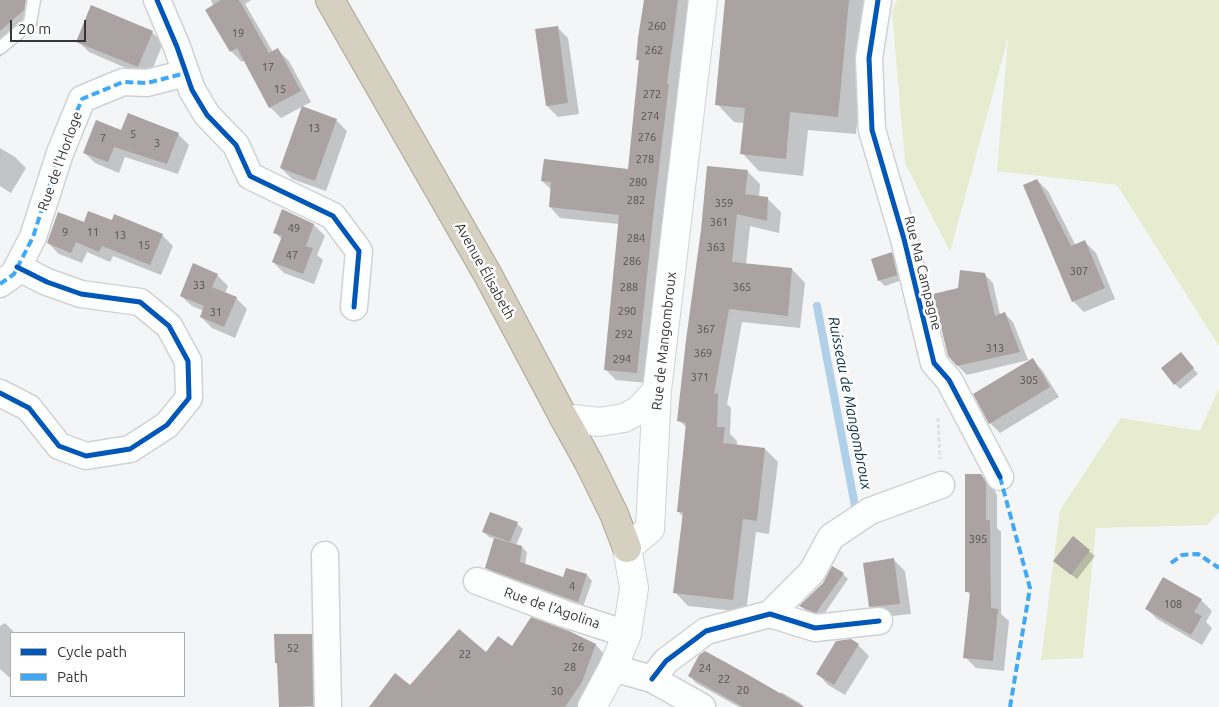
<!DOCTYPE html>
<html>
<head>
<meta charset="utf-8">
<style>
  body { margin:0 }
  #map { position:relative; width:1219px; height:707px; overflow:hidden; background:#f4f5f7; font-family:Ubuntu,sans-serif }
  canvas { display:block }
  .legend { position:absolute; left:10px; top:632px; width:175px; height:65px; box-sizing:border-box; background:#fff; border:1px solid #afafaf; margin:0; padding:6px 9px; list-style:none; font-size:15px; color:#363637 }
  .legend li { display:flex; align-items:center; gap:10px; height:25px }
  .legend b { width:25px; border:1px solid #afafaf }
  .scale { position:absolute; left:10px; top:20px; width:76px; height:22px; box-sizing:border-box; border:2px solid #363637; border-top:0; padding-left:6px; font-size:15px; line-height:18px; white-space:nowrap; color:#363637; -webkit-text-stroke:4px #fff; paint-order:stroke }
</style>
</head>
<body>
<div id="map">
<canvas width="1219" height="707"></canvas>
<ul class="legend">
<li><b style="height:6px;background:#0057b8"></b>Cycle path</li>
<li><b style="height:6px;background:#3fa9f5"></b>Path</li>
</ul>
<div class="scale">20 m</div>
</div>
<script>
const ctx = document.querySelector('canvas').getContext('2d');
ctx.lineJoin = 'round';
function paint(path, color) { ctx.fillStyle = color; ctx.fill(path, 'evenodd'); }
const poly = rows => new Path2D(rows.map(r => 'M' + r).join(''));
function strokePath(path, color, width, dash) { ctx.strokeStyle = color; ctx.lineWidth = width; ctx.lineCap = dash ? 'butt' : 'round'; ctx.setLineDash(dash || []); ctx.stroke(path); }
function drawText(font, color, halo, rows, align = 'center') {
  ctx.font = font + ' Ubuntu,sans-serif'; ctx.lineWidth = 5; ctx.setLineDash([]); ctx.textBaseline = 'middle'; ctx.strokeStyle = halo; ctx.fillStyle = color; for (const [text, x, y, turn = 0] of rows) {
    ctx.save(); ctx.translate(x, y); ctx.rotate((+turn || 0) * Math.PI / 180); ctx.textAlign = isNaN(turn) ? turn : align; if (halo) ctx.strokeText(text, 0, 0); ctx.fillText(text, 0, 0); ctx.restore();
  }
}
const green = poly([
  [897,0,1219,0,1219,346,1117,185,997,171,1008,38,950,252,905,163,892,11],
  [1219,388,1219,512,1207,525,1096,528,1083,658,1041,660,1060,510,1121,418,1200,431]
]);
const shadow = poly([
  [0,0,20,0,38,22,38,25,0,57],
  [211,0,251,0,245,4,273,52,278,50,289,61,311,102,281,118,270,107,245,60,242,62,231,51],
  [645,0,689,0,677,94,679,96,647,383,616,380,605,369,619,224,560,218,550,207,552,190,542,181,629,170,640,62,637,59],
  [726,0,887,0,868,1,856,134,808,130,803,176,759,171,742,153,744,123,734,122,717,104],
  [557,27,568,38,579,114,558,117,547,106,537,30],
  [152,32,163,43,149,78,89,52,78,41],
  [336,120,347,131,326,191,292,179,281,168],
  [122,132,178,134,189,145,178,174,125,157,119,173,95,163,84,152],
  [0,148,15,157,26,168,11,193,0,186],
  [747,171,760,184,759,197,768,199,781,212,779,233,750,226,746,265,792,269,805,283,800,328,742,322,727,404,731,408,730,434,737,441,737,445,765,449,778,462,769,534,756,532,746,612,688,606,675,592,683,517,678,511,687,428,679,420],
  [1037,180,1048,191,1076,246,1085,242,1096,253,1115,299,1084,312,1073,301],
  [283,211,314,225,325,236,317,255,323,260,314,284,284,273,273,262,282,240,275,232],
  [112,222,162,235,173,246,161,275,113,256,110,262,87,252,82,263,59,254,48,243,84,224],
  [891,253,897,258,902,280,885,286,880,281,872,259],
  [984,274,993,283,1000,315,1004,313,1013,322,1028,360,967,375,958,366,959,290],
  [217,275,228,286,225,293,236,298,247,309,235,338,212,328,201,317,204,311,192,306,181,296],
  [1186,359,1198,374,1180,389,1175,384],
  [1032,360,1042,370,1059,397,1000,433,990,423,975,395],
  [981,475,992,486,997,495,997,528,1001,532,1001,614,1009,621,1004,671,976,668,965,657,971,595,966,591],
  [517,524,523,529,516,545,522,547,527,552,525,565,564,579,567,569,587,575,592,581,583,607,492,573,487,568,495,539,489,537,484,532],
  [1073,538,1095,556,1077,579,1060,566],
  [894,560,905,571,911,614,882,617,871,606],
  [843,574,848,579,822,617,806,611,801,606],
  [1201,600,1212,611,1206,622,1212,628,1202,645,1157,619,1146,608],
  [5,623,15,633,11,633,11,677,10,678,0,669,0,626],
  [568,632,596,645,605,655,580,707,371,707,410,686,486,654],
  [311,635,319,643,320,707,280,707,278,665,276,663],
  [858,645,869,656,845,695,828,685,818,674],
  [689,675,779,695,781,692,800,703,804,707,739,707,696,683]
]);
const stream = poly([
  [817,306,855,506]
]);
const building = poly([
  [0,0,26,0,24,10,0,31],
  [221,0,239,0,269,53,278,48,301,91,269,108,237,48,230,52,205,10],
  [644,0,678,0,667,84,669,84,654,209,637,373,604,370,619,215,549,207,551,182,541,181,544,159,628,169,639,60,636,60,638,38],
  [725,0,849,0,838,117,790,112,786,159,740,154,745,108,715,105],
  [91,5,153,31,138,67,76,42],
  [558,26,568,103,546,106,535,29],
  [302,106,337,119,315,181,280,168],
  [128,113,179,133,167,164,114,147,115,145,108,162,83,153,96,120,121,130],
  [707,166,748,170,745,194,768,197,767,221,737,214,732,262,792,268,788,316,729,309,714,394,718,393,717,427,725,427,723,443,765,448,757,521,743,519,733,600,673,593,683,512,677,512,686,423,677,421,686,340,701,230],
  [1037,179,1071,246,1085,240,1105,288,1072,302,1023,185],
  [282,209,314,224,306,246,313,248,303,274,272,262,282,236,273,233],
  [88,211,112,220,114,214,163,234,150,265,102,246,99,252,76,242,71,253,47,243,58,212,84,222],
  [892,252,897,275,878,281,871,259],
  [193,263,218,274,212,287,237,297,224,327,200,317,204,306,180,296],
  [960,270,985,273,995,316,1005,312,1020,352,957,366,948,356,933,294,958,288],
  [1181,352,1194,368,1174,385,1161,368],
  [1033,358,1050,387,989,424,973,394],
  [965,474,981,474,986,483,986,520,990,520,991,608,998,609,993,661,963,658,970,592,965,592],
  [490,512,518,522,510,542,482,532],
  [1073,536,1090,550,1071,575,1053,561],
  [494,538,522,546,520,562,563,577,566,568,587,574,578,602,485,568],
  [894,558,900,604,869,607,863,563],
  [832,566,844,573,816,613,799,606,823,583],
  [1163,577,1202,599,1194,612,1202,616,1191,635,1145,609],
  [531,617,569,631,596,644,582,682,565,707,369,707,395,673,410,685,459,629,486,652,498,636,512,646],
  [274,634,312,634,313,706,279,707,277,663,275,663],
  [851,639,859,644,834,685,816,674,836,641],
  [705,651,745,673,804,707,743,707,688,676,699,655]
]);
const path = poly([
  [938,418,940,459]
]);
const lane = poly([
  [0,48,30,23,34,0]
]);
const street = poly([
  [157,0,177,47,192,90,207,115,236,145,250,176,333,216,359,251,354,307],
  [878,0,869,58,872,130,904,239,934,363,949,380,1000,477],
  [0,284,14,274,33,237,60,153,82,99,123,82,147,83,186,73],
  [0,393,29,408,59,446,86,456,130,449,167,425,189,398,188,361,169,326,140,302,81,294,47,282,17,267],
  [325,555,328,707],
  [477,581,565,614,627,634],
  [770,614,812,572,831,537,870,511,941,485],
  [613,668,652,679,702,707],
  [652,679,666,661,706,631,770,614,815,628,879,621]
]);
const secondary = poly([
  [564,418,599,422,624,418,639,410,657,390],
  [592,707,613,668,627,634,634,588,627,548,650,529,657,390,703,0]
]);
const highway = poly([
  [330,0,488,275,564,418,589,463,614,514,627,548]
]);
const quiet = poly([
  [0,284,14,274,33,237,60,153,82,99,123,82,147,83,186,73],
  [1000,477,1030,588,1010,707],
  [1171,563,1182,555,1198,554,1219,568]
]);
const cycleway = poly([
  [157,0,177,47,192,90,207,115,236,145,250,176,333,216,359,251,354,307],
  [878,0,869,58,872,130,904,239,934,363,949,380,1000,477],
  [0,393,29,408,59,446,86,456,130,449,167,425,189,398,188,361,169,326,140,302,81,294,47,282,17,267],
  [652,679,666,661,706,631,770,614,815,628,879,621]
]);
const numberNames = [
  ["260",657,26],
  ["19",238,33],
  ["262",654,50],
  ["17",268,67],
  ["15",280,89],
  ["272",652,94],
  ["274",650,116],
  ["13",314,128],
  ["5",133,134],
  ["276",647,137],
  ["7",103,138],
  ["3",157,143],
  ["278",645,159],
  ["280",638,182],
  ["282",636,200],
  ["359",724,203],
  ["361",719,222],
  ["49",294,228],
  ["9",65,232],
  ["11",93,232],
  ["13",120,235],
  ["284",636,238],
  ["15",144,245],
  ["363",716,247],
  ["47",292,255],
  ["286",632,261],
  ["307",1079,271],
  ["33",199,285],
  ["288",629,287],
  ["365",742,287],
  ["290",627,311],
  ["31",216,312],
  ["367",706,329],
  ["292",624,334],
  ["313",995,348],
  ["369",703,353],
  ["294",622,359],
  ["371",700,377],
  ["305",1029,380],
  ["395",978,539],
  ["4",572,586],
  ["108",1173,604],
  ["26",578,647],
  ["52",293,648],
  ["22",465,654],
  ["28",570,667],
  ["24",705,668],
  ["22",724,679],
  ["20",743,690],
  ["30",557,691]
];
const streetNames = [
  ["Rue de l'Horloge",60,161,-70],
  ["Avenue Élisabeth",485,271,61],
  ["Rue Ma Campagne",923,273,76],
  ["Rue de Mangombroux",664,341,-84],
  ["Rue de l'Agolina",552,608,19]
];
const waterNames = [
  ["Ruisseau de Mangombroux",850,403,79]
];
paint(green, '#e7ebcf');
paint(shadow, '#0003');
strokePath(stream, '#afd0e8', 8);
paint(building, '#aba2a2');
strokePath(lane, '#d0d1d2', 15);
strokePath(street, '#d0d1d2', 29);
strokePath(secondary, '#d0d1d2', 30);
strokePath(highway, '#a9a493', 30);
strokePath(path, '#e0e0e1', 3, [4, 2.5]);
strokePath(lane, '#fdfefe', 12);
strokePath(street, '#fdfefe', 26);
strokePath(secondary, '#fdfefe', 28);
strokePath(highway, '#d5d0c0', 28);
strokePath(quiet, '#3fa9f5', 4, [8, 4]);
strokePath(cycleway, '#0057b8', 5);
drawText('11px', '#535152', null, numberNames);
drawText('14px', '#363637', '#fff', streetNames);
drawText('italic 15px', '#0a3147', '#fff', waterNames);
</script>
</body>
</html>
